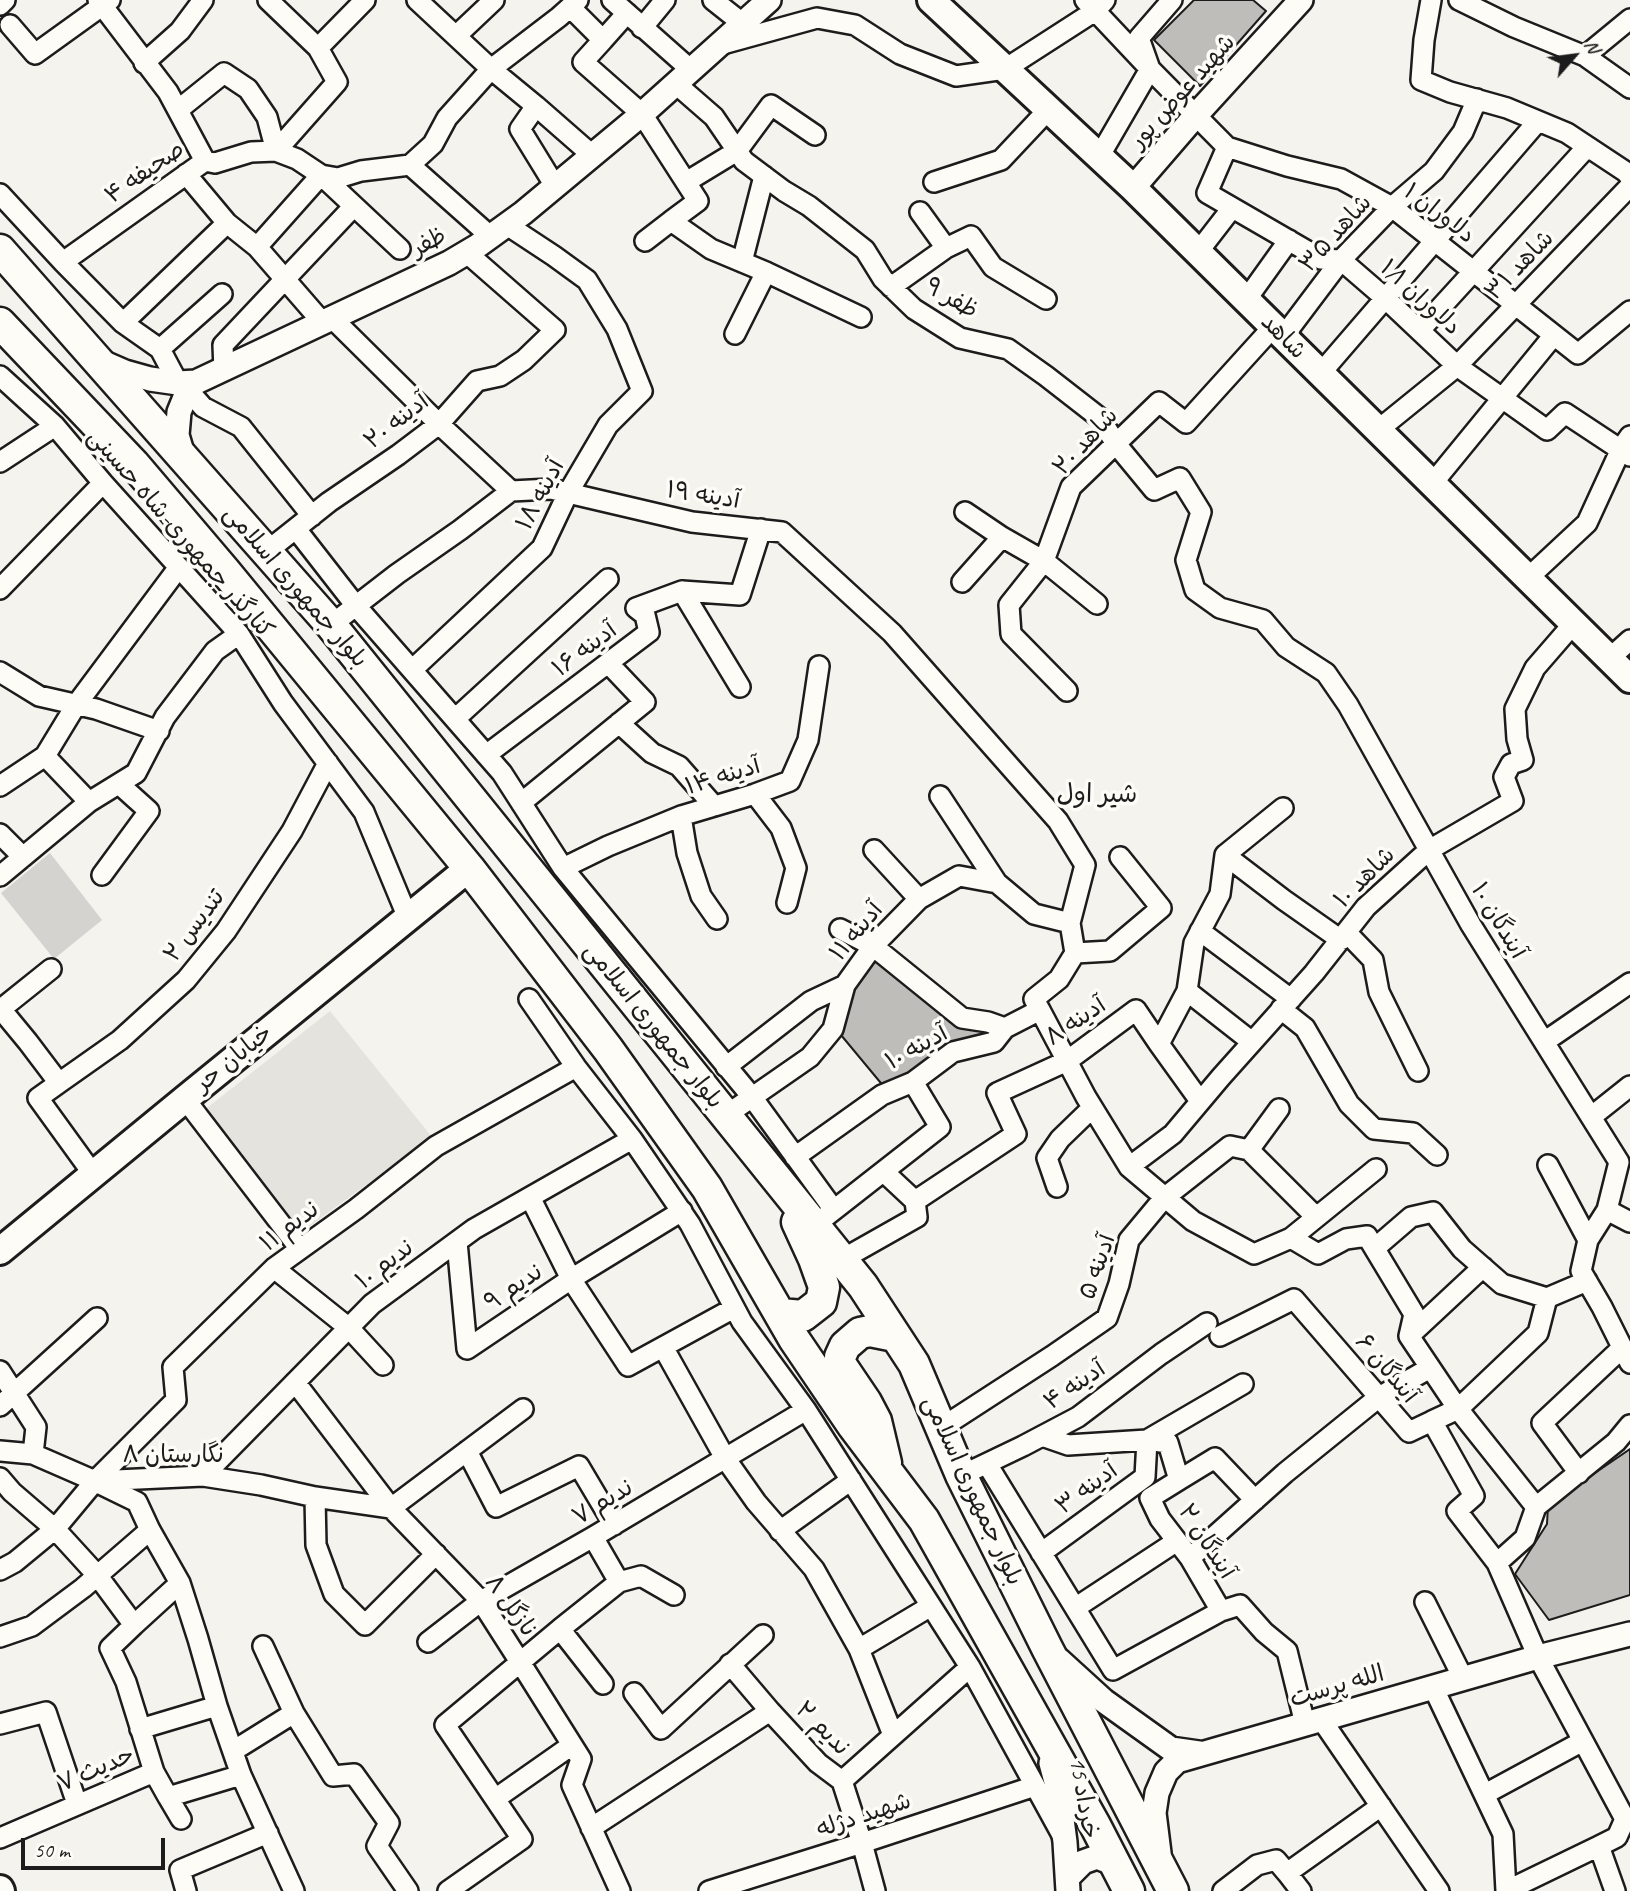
<!DOCTYPE html>
<html>
<head>
<meta charset="utf-8">
<style>
  body { margin:0 }
  #map { position:relative; width:1630px; height:1891px; overflow:hidden; background:#f4f3ee; font-family:Caveat,sans-serif }
  canvas { display:block }
  .north { position:absolute; left:1539px; top:21px; width:70px; height:70px; -webkit-text-stroke:5px #fdfcf7; paint-order:stroke; rotate:62deg; font-size:19px; font-weight:700; line-height:28px; text-align:center; color:#1c1c1c }
  .north::after { content:''; display:block; margin:auto; width:24px; height:32px; background:#1c1c1c; clip-path:polygon(50% 0,100% 100%,50% 72%,0 100%) }
  .scale { position:absolute; left:21px; top:1838px; width:144px; height:32px; box-sizing:border-box; border:4px solid #1c1c1c; border-top:0; padding-left:9px; font-size:21px; line-height:24px; white-space:nowrap; color:#1c1c1c; -webkit-text-stroke:5px #fdfcf7; paint-order:stroke }
</style>
</head>
<body>
<div id="map">
<canvas width="1630" height="1891"></canvas>
<div class="north">N</div>
<div class="scale">50 m</div>
</div>
<script>
const ctx = document.querySelector('canvas').getContext('2d');
ctx.lineJoin = 'round';
function paint(path, color) { ctx.fillStyle = color; ctx.fill(path, 'evenodd'); }
const poly = rows => new Path2D(rows.map(r => 'M' + r).join(''));
function strokePath(path, color, width, dash) { ctx.strokeStyle = color; ctx.lineWidth = width; ctx.lineCap = dash ? 'butt' : 'round'; ctx.setLineDash(dash || []); ctx.stroke(path); }
function drawText(font, color, halo, rows, align = 'center') {
  ctx.font = font + ' Caveat,"Playpen Sans Arabic",sans-serif'; ctx.lineWidth = 7; ctx.setLineDash([]); ctx.textBaseline = 'middle'; ctx.strokeStyle = halo; ctx.fillStyle = color; for (const [text, x, y, turn = 0] of rows) {
    ctx.save(); ctx.translate(x, y); ctx.rotate((+turn || 0) * Math.PI / 180); ctx.textAlign = isNaN(turn) ? turn : align; if (halo) ctx.strokeText(text, 0, 0); ctx.fillText(text, 0, 0); ctx.restore();
  }
}
const built = poly([
  [330,1011,432,1137,296,1236,203,1111]
]);
const green = poly([
  [50,853,102,920,54,959,1,893]
]);
const building = poly([
  [1194,0,1253,0,1266,11,1200,86,1154,40,1194,0],
  [875,956,989,1027,990,1038,885,1088,841,1035,849,986,875,956],
  [1630,1449,1630,1595,1549,1620,1515,1574,1547,1524,1548,1505,1630,1449]
]);
const minor = poly([
  [98,0,168,92,205,161],
  [268,0,318,48],
  [417,0,491,69,536,106,592,155],
  [612,0,690,69],
  [713,0,742,23],
  [1085,0,1150,69,1227,147,1287,166,1341,179,1392,207,1578,354,1630,311],
  [1431,0,1424,40,1421,80,1450,92,1507,108,1567,133,1626,172,1630,177],
  [1459,0,1514,27,1585,56,1630,88],
  [0,5,5,0],
  [570,7,603,40,583,62,642,114,698,201,671,221,711,249,766,272,861,317],
  [10,25,35,54,110,0],
  [642,28,665,0],
  [456,36,494,0],
  [603,40,627,13],
  [719,45,817,18,855,25,900,54,956,76,1005,69,1095,11,1105,0],
  [1585,56,1630,19],
  [144,63,180,31,203,0],
  [675,83,714,117,744,161,784,191,809,206,865,250,883,279,914,309,960,338,1008,349,1046,376,1100,418,1116,444,1154,490,1180,478,1201,512,1186,560,1195,590,1220,608,1263,620,1286,647,1326,673,1348,705,1471,925,1619,1162,1607,1210,1588,1240,1581,1271,1602,1307,1630,1363],
  [536,106,520,129,555,186],
  [178,110,224,73,248,89,267,117,276,151,297,159,321,175,400,249],
  [1227,147,1207,193,1321,259,1341,260,1385,298,1457,366,1547,430,1565,413,1630,456],
  [1099,157,1150,69,1139,38,1172,0],
  [410,165,433,144,447,118,491,69,559,17,578,0],
  [186,174,227,223,257,247,323,323],
  [686,182,737,151,771,105,815,135],
  [934,182,1001,160,1048,110],
  [0,194,63,262,123,323,160,349,178,383],
  [920,212,946,248,971,236,993,267,1046,299],
  [645,241,671,221],
  [257,247,321,175,338,178,361,171,410,165,490,236],
  [1198,252,1232,208],
  [63,262,205,161,215,163,251,152,276,151,337,82,318,48,365,0],
  [742,262,764,176],
  [891,287,946,248],
  [1246,300,1289,240],
  [333,319,439,424,511,491],
  [123,323,227,223],
  [1420,330,1587,147],
  [735,334,766,272],
  [1283,337,1341,260,1392,207,1434,171,1463,132,1477,99],
  [160,349,222,294],
  [224,370,223,345,354,206],
  [1320,374,1538,121],
  [0,376,55,426,103,483,239,634,283,703,364,812,408,918],
  [188,390,203,407,241,427,312,516],
  [1378,430,1457,366,1630,186],
  [0,462,55,426],
  [1432,484,1554,335],
  [965,512,1002,537,1044,561,1097,604],
  [296,529,356,606,502,773,563,868,752,1097,834,1210],
  [266,552,329,502,398,455,439,424,477,381,500,376,524,360,555,330,467,253],
  [1528,578,1587,523,1621,449,1630,436],
  [962,582,1002,537],
  [0,589,103,483],
  [682,591,740,687],
  [331,625,397,574,460,530,511,491,551,489,692,522,782,532,892,633,1058,821,1085,865,1070,923,1075,953],
  [1609,659,1630,640],
  [412,670,542,548,568,493,608,425,642,391,617,329,587,280,554,256,507,225],
  [0,672,39,696,96,709,159,731],
  [1067,691,1011,634,1009,605,1044,561,1071,487,1159,402,1186,423,1273,327],
  [455,719,608,579],
  [619,723,652,753,679,766,714,806],
  [486,755,649,632,645,615,636,608,682,591,740,595,761,529],
  [45,756,89,802],
  [0,786,45,756,76,705,179,567],
  [755,794,781,828,796,868,787,903],
  [940,796,997,883],
  [521,803,645,702,609,664],
  [681,816,687,853,701,896,717,919],
  [0,834,23,857],
  [874,850,919,899],
  [1225,855,1284,900,1341,940],
  [563,868,608,846,681,816,755,794,790,781,808,740,819,666],
  [102,875,149,811,119,784],
  [0,876,89,802,136,773,165,717,215,651,239,634],
  [840,929,873,946,962,1018,988,1022,1005,1028],
  [1200,931,1291,999],
  [1346,932,1373,960,1379,992,1418,1071],
  [1187,991,1252,1042],
  [529,999,576,1067,632,1139,690,1224,742,1322,806,1410,970,1667,1062,1835],
  [0,1008,28,1042,59,1083,38,1098,93,1174],
  [1,1009,51,969],
  [1281,1009,1305,1028,1349,1104,1374,1129,1413,1133,1437,1155],
  [1040,1010,1086,1097,1129,1167,1193,1221,1254,1254,1291,1238,1376,1169],
  [1544,1042,1630,983],
  [1159,1044,1200,1101],
  [726,1067,811,1001,845,985],
  [59,1083,120,1040,186,980,226,931,292,831,328,763],
  [185,1099,300,1249],
  [725,1116,810,1057,833,1029,845,985,873,946,919,899,959,876,997,883,1034,914,1070,923],
  [1591,1117,1630,1086],
  [1249,1150,1316,1217],
  [795,1157,882,1095,913,1082,953,1052,994,1042,1005,1028,1040,1010,1034,999,1059,979,1075,953,1110,951,1161,908,1120,857],
  [1548,1165,1588,1240],
  [1129,1167,1173,1134,1221,1077,1314,973,1366,907,1429,850,1513,801,1504,777,1511,764,1523,760,1517,739,1515,709,1535,668,1574,623],
  [884,1172,915,1201],
  [1057,1187,1047,1158,1060,1139,1092,1108],
  [530,1197,571,1279,628,1366,734,1308],
  [1607,1210,1630,1222],
  [825,1217,940,1127,913,1082],
  [1291,1238,1318,1254,1346,1239,1367,1236,1414,1314,1409,1336,1458,1409,1536,1507],
  [457,1242,467,1349,571,1279,682,1211],
  [1375,1248,1411,1217,1433,1212,1462,1249,1502,1284,1547,1298,1587,1281],
  [841,1260,917,1217,915,1201,1016,1134,997,1093,1067,1061,1136,1010,1159,1044,1187,991,1194,943,1220,894,1225,855,1283,808],
  [274,1268,349,1328,383,1365],
  [1220,1336,1294,1299,1409,1432,1432,1421,1474,1496,1457,1511,1497,1563,1538,1657,1625,1819,1617,1837,1599,1846,1615,1891],
  [1409,1336,1483,1267],
  [663,1347,725,1458,756,1502,814,1569,859,1649,893,1735],
  [0,1371,36,1427,33,1454],
  [295,1382,391,1508,481,1601,520,1662,581,1759,572,1785,620,1891],
  [0,1406,97,1318],
  [1432,1421,1458,1409,1538,1333,1547,1298],
  [941,1428,1052,1356,1107,1318,1119,1284,1129,1240,1164,1198,1230,1146,1249,1150,1279,1109],
  [1042,1436,1068,1445,1147,1440,1168,1443,1179,1480,1150,1498,1160,1519,1190,1558,1221,1611,1240,1605,1264,1632,1287,1651,1305,1724],
  [0,1451,33,1454,95,1481,203,1476,261,1485,315,1497,391,1508,523,1409],
  [467,1451,496,1507,579,1466,614,1525],
  [987,1464,1113,1670,1221,1611],
  [975,1469,1023,1446,1078,1417,1161,1354,1207,1323],
  [1579,1473,1542,1423,1622,1348],
  [203,1476,372,1304,474,1229,632,1139],
  [0,1478,12,1492,55,1529,97,1575,134,1625,110,1648,126,1682,154,1772],
  [1179,1480,1215,1458,1255,1500],
  [96,1482,137,1502,150,1530,180,1583,198,1639,217,1706,241,1775,294,1891],
  [315,1497,316,1545,334,1594,365,1625,436,1554],
  [780,1531,851,1480],
  [593,1537,619,1582,560,1629,603,1684],
  [1041,1553,1145,1477,1147,1440,1243,1384],
  [1190,1558,1285,1473,1379,1397,1430,1368],
  [1497,1563,1525,1538,1536,1507,1616,1442,1630,1425],
  [0,1570,15,1562,55,1529,95,1481,176,1400,173,1367,274,1268,356,1209,436,1146,576,1067],
  [619,1582,641,1576,674,1595],
  [1425,1602,1463,1678],
  [1075,1608,1177,1541],
  [134,1625,180,1583],
  [0,1637,32,1626,83,1588,150,1530],
  [428,1642,481,1601,593,1537,806,1410],
  [263,1646,294,1713,333,1776,354,1774,389,1823,377,1846,408,1891],
  [859,1649,931,1606],
  [730,1664,770,1711],
  [1433,1687,1503,1834,1506,1891,1599,1846],
  [634,1693,661,1729,763,1635],
  [1321,1719,1439,1891],
  [0,1724,46,1712,77,1804],
  [140,1729,217,1706],
  [233,1751,294,1713],
  [842,1781,862,1843,875,1891],
  [1485,1794,1583,1741],
  [168,1797,181,1819],
  [495,1799,572,1745],
  [591,1828,770,1711,818,1763,842,1781,970,1667],
  [0,1838,154,1772,168,1797,241,1775],
  [1287,1873,1301,1891],
  [186,1891,180,1870,268,1833],
  [448,1891,522,1839,445,1725,560,1629],
  [709,1891,862,1843,1035,1786],
  [1223,1891,1257,1865,1276,1860,1287,1873,1381,1806]
]);
const tertiary = poly([
  [1133,188,1196,115,1301,0],
  [102,362,125,372,150,379,178,383,196,382],
  [184,459,177,435,179,412,188,390,196,382,449,263,476,247,523,213,642,114,769,0],
  [1059,1660,1104,1701,1171,1749,1199,1753],
  [1051,1763,1058,1789,1065,1842,1068,1891],
  [1159,1853,1154,1813,1157,1793,1166,1772,1177,1761,1538,1657,1630,1634],
  [1068,1877,1083,1862,1097,1857,1115,1864]
]);
const secondary = poly([
  [931,0,1133,188,1630,679],
  [0,1251,185,1099,469,868],
  [0,1889,1,1891]
]);
const primary = poly([
  [0,250,331,625,863,1286,914,1364,961,1475,1047,1648,1173,1891],
  [0,323,134,464,225,571,469,868,608,1049,707,1188,794,1339,853,1426,924,1520,1095,1825,1129,1891],
  [780,1314,803,1316,821,1302,824,1287,814,1259,797,1222],
  [886,1463,876,1421,866,1402,841,1365,840,1357,845,1346,860,1333,870,1331,895,1336]
]);
const streetNames = [
  ["شهید عوض پور",1183,92,-48],
  ["صحیفه ۴",145,173,-35],
  ["دلاوران ۱",1439,214,37],
  ["شاهد ۳۵",1336,234,-48],
  ["ظفر",429,243,-28],
  ["شاهد ۳۱",1520,266,-46],
  ["دلاوران ۱/۱",1420,298,42],
  ["ظفر ۹",951,299,31],
  ["شاهد",1283,337,45],
  ["آدینه ۲۰",397,422,-38],
  ["شاهد ۲۰",1086,442,-47],
  ["آدینه ۱۸",541,495,-62],
  ["آدینه ۱۹",703,496,9],
  ["کنارگذر جمهوری-شاه حسینی",180,534,49],
  ["بلوار جمهوری اسلامی",295,587,49],
  ["آدینه ۱۶",585,650,-37],
  ["آدینه ۱۴",723,777,-17],
  ["شاهد ۱۰",1365,878,-45],
  ["آیندگان ۱۰",1498,921,59],
  ["تندیس ۲",195,926,-53],
  ["آدینه ۱۱",857,932,-50],
  ["آدینه ۸",1076,1022,-34],
  ["بلوار جمهوری اسلامی",653,1026,51],
  ["آدینه ۱۰",917,1048,-29],
  ["خیابان حر",234,1059,-39],
  ["ندیم ۱۱",290,1227,-37],
  ["ندیم ۱۰",385,1265,-37],
  ["آدینه ۵",1098,1267,-71],
  ["ندیم ۹",514,1288,-34],
  ["آیندگان ۶",1386,1369,50],
  ["آدینه ۴",1075,1386,-34],
  ["نگارستان ۸",173,1456],
  ["آدینه ۳",1087,1489,-36],
  ["بلوار جمهوری اسلامی",972,1491,65],
  ["ندیم ۷",603,1503,-31],
  ["آیندگان ۲",1206,1542,57],
  ["نازگل ۸",510,1606,54],
  ["الله پرست",1337,1687,-16],
  ["ندیم ۲",822,1729,45],
  ["حدیث ۷",96,1770,-23],
  ["15 خرداد",1083,1798,80],
  ["شهید دژله",864,1816,-18]
];
const neighbourhoodNames = [
  ["شیر اول",1097,795]
];
paint(built, '#e4e3de');
paint(green, '#d4d3cf');
paint(building, '#bebdba');
strokePath(building, '#1c1c1c', 2);
strokePath(minor, '#1c1c1c', 24);
strokePath(tertiary, '#1c1c1c', 28);
strokePath(secondary, '#1c1c1c', 32);
strokePath(primary, '#1c1c1c', 35);
strokePath(minor, '#fdfcf7', 19);
strokePath(tertiary, '#fdfcf7', 23);
strokePath(secondary, '#fdfcf7', 26);
strokePath(primary, '#fdfcf7', 30);
drawText('24px', '#1c1c1c', '#fdfcf7', streetNames);
drawText('26px', '#1c1c1c', '#fdfcf7', neighbourhoodNames);
</script>
</body>
</html>
